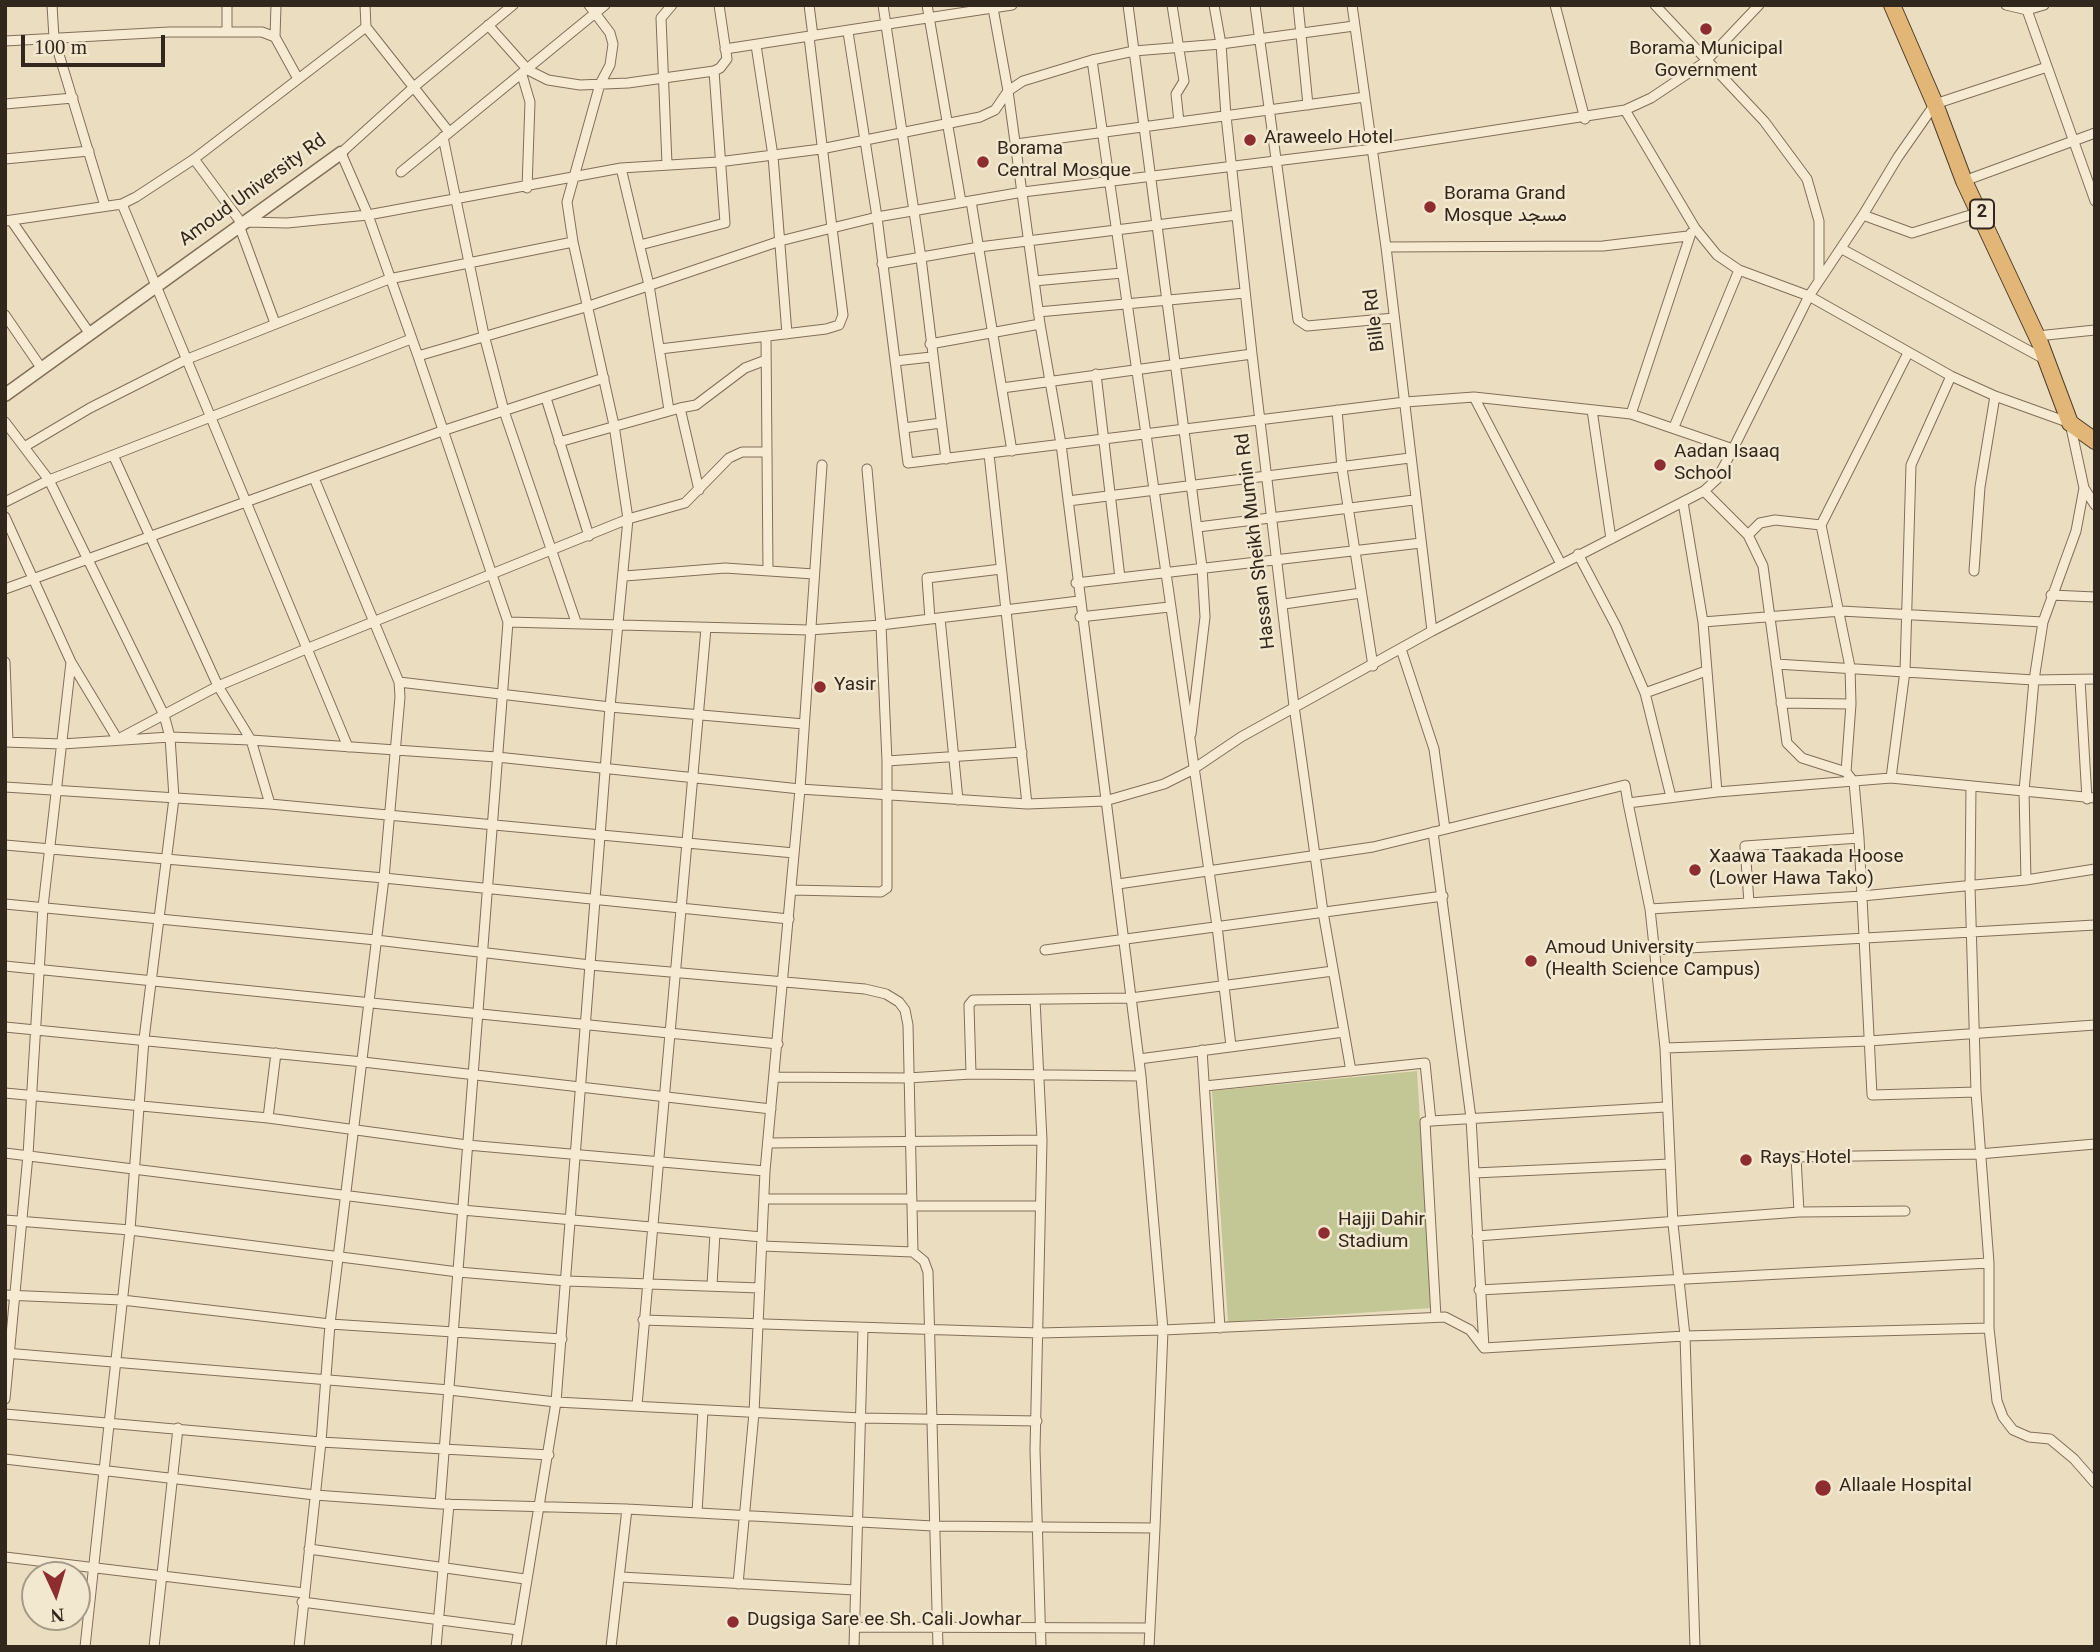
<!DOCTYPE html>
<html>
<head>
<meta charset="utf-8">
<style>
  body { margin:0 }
  #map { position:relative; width:2100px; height:1652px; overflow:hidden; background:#eaddc0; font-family:Georgia,serif }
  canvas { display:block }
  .frame { position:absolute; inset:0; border:7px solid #32271d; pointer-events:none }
  .north { position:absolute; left:21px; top:1561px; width:70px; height:70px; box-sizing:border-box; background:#f2e8cf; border:2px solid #a59b88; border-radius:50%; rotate:176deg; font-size:19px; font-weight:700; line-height:28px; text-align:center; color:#32271d }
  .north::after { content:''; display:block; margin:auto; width:24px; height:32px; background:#8d2d2f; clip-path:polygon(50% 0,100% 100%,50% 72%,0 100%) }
  .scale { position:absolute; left:21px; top:35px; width:144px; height:32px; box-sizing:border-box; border:4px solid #32271d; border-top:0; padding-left:9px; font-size:21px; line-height:24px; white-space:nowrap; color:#32271d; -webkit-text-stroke:5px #f2e8cf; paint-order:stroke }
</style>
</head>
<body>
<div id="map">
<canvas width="2100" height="1652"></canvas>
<div class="frame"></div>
<div class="north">N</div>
<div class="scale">100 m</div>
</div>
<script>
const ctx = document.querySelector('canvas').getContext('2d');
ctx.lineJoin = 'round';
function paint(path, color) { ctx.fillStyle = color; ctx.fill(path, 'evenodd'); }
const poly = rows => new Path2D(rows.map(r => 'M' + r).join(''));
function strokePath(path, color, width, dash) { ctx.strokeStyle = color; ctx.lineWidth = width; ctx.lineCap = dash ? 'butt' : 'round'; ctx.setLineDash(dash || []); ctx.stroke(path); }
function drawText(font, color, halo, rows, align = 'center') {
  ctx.font = font + ' Georgia,Vazirmatn,serif'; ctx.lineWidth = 5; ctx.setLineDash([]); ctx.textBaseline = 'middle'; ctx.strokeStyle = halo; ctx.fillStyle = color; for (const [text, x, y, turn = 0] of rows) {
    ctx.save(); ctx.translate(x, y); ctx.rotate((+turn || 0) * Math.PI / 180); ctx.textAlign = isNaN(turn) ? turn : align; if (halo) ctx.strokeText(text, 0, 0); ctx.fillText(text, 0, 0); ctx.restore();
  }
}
const green = poly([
  [1417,1071,1431,1308,1228,1322,1212,1091]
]);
const minor = poly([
  [52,5,54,38,105,206],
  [227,5,227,32],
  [276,5,275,37,297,77],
  [365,5,366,27,449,132],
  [809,5,813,36],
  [883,5,921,258,946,459],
  [927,5,961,202],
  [1128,5,1202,567,1205,617,1191,734],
  [1172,5,1184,81,1176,94,1179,122],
  [1214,5,1221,44,1226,116,1252,354,1294,706,1323,912,1351,1071],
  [1255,5,1298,320,1307,326,1394,318],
  [1298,5,1308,105],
  [1352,5,1386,247,1432,631],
  [1555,5,1585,119],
  [1655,5,1764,121,1807,179,1819,221,1819,280],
  [2006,5,2027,10,2095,201],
  [993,8,1008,91,1040,324,1061,444,1141,1076,1163,1330,1155,1528],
  [2027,10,2044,5],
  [488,25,528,70,548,80,580,85,628,83,714,71,720,68,727,59,719,5],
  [848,32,877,217,908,463,1405,402,1474,397,1631,414,1733,449],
  [5,41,169,32,262,32,275,37],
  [756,45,773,156,787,334],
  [725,49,1012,5],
  [1092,60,1217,926,1231,1046],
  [522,75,530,102,527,188],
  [5,104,73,98],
  [1625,110,1695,228,1717,255,1739,270,1809,296,1951,376,1995,396,2070,423,2084,488,2095,505],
  [443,137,484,335,504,411,576,622],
  [1016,144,1365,97],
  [5,159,89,151],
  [194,159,243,225],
  [667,164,661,18,672,5],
  [621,168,649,285,669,410],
  [401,172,605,5],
  [1964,181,2095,133],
  [971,201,1012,451],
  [122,204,348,747],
  [1863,215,1912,233,1980,212],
  [11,220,90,334],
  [5,221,122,204,136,197,194,159,366,27],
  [247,222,287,223,368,215,621,168,718,162,821,149,980,117,995,110,1008,91,1023,81,1092,60,1134,51,1221,44,1354,26],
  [240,228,275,323],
  [640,245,725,223,714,71],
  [1386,247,1603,246,1688,236],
  [1842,249,2046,360],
  [882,264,979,247,1237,215],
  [1034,281,1122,273],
  [1038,312,1245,293],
  [5,315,42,369],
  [2037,336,2095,330],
  [766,337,768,570],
  [930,344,1040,324],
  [660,349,826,329,839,325,843,315,832,228,877,217,1023,192,1373,149,1625,110,1651,98,1705,62,1759,5],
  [1908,353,1821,525,1850,667,1851,704,1846,772,1854,782,1859,838,1872,1095,1976,1092],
  [418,356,589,306,780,241,832,228,809,37],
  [895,361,931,357],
  [1096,374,1120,578],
  [1002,388,1252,354],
  [1474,397,1561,564],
  [546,398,589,536],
  [680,408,696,405,745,368,766,360],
  [1337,410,1342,468,1373,666],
  [1592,410,1611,539],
  [1631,414,1691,233],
  [5,422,49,480,164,715,170,737,174,798,144,1039,130,1230,85,1647],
  [1674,427,1739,270],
  [904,428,941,423],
  [559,442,680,408,699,490],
  [24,447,90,408,185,360,389,279,573,242],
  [989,454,1027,804],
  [113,455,218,686,251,740,270,804],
  [1704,491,1748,535,1763,566,1787,743,1802,758,1846,772],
  [1068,501,1410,458],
  [5,502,49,480,411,339],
  [1683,502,1703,622,1717,792],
  [5,517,71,662,118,740],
  [1198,527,1414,500],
  [1748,535,1760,523,1775,520,1821,525],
  [1578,554,1616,626,1645,693,1671,797],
  [1974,571,1980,487,1995,396],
  [625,576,725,568,814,574],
  [1076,583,1421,543],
  [5,589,442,431,604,378],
  [2051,595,2095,597],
  [1284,604,1361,593],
  [1080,617,1169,607],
  [940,618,958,800],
  [930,619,927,578,1001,569],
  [508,622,809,630,881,625,1079,601],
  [1703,622,1841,611,2043,622],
  [1401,649,1434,749,1445,829],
  [5,662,8,742],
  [1776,664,2034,680,2095,679],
  [2080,680,2087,799],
  [399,682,610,707,804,724],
  [1645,693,1706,671],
  [1781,703,1851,704],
  [122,737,218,686,306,649,628,519,685,503,729,458,742,452,767,452],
  [5,742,62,744,170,737,251,740,497,757,800,789,1027,804,1105,801,1164,784,1192,770,1241,737,1432,631,1704,491,1717,479,1733,449,1809,296,1863,215,1898,157,1935,104,2047,67],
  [887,761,1022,752],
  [1891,778,1905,671,1911,465,1951,376],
  [1971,786,1970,886,1976,1092,1989,1263,1989,1328,1997,1401,2003,1417,2013,1430,2029,1437,2050,1439,2074,1459,2095,1483],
  [5,787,270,804,794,853],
  [5,845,384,878,789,919],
  [2026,880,2024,791,2034,680,2043,622,2076,531,2084,488],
  [1118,884,1373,847,1625,785,1628,803],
  [792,890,881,892,887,888,887,761,881,625,867,469],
  [1749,903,1745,846,1859,838],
  [5,904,376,940,590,965,865,989,886,994,899,1002,905,1010,908,1025,913,1252,924,1261,928,1272,938,1647],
  [1650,909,1862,896,2026,880,2095,869],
  [1045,950,1443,896],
  [1654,950,2095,925],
  [5,966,778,1044],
  [1035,1000,1042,1140,1035,1450,1041,1647],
  [5,1027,363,1062,771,1109],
  [1665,1048,1869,1041,2095,1025],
  [1202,1050,1220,1328],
  [1139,1059,1344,1032],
  [971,1074,969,1005,973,1000,1131,998,1333,971],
  [774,1077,908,1078,971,1074,1141,1076],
  [1205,1086,1425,1063,1431,1121,1666,1107],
  [5,1093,268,1118,467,1145,765,1171],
  [268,1118,276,1053],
  [1431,1121,1425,1122,1436,1317],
  [768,1143,1042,1140],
  [5,1153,462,1210,762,1237],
  [1474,1173,1670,1164],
  [764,1199,912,1199],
  [912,1206,1040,1206],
  [1799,1212,1796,1157,1979,1154,2095,1144],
  [5,1220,130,1230,458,1272,567,1281,760,1288],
  [1477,1236,1799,1212,1905,1211],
  [762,1246,913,1252],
  [712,1285,715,1233],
  [1479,1290,1989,1263],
  [5,1295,122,1300,330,1324,562,1339],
  [643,1320,1039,1333,1163,1330,1445,1317,1470,1330,1484,1348,1471,1118,1433,832],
  [1484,1348,1685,1336,1989,1328],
  [5,1353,449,1390,556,1402,861,1418,1037,1421],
  [5,1399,28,1155,43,907,71,662],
  [637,1405,706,628],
  [5,1414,321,1442,549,1455],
  [5,1459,315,1495,440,1504,627,1509,933,1526,1155,1528,1149,1647],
  [440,1504,508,622,418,356,368,215,341,153,415,86,513,5],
  [697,1513,703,1410],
  [309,1549,525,1579],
  [5,1557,304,1593],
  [621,1577,855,1590],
  [738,1584,754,1413,765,1171,800,789,822,465],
  [302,1602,518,1630],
  [854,1627,1149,1628],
  [154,1647,178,1428],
  [299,1647,321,1442,330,1324,384,878,400,697,399,682,314,478],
  [436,1647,449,1504],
  [516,1647,556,1402,610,707,628,519,614,425,573,242,567,202,600,84,610,65,613,44,610,33,589,5],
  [611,1647,627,1509],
  [854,1647,863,1329],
  [1695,1647,1685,1336,1673,1224,1665,1048,1650,909,1628,803,1717,792,1891,778,2095,798]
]);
const tertiary = poly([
  [5,395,341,153]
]);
const trunk = poly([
  [1892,5,1935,104,1964,181,2040,343,2070,423,2095,441]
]);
const markers = [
  [1706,29,7,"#8d2d2f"],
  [1250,140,7,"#8d2d2f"],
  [983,162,7,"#8d2d2f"],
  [1430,207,7,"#8d2d2f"],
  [1660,465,7,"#8d2d2f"],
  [820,687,7,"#8d2d2f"],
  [1695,870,7,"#8d2d2f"],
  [1531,961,7,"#8d2d2f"],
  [1746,1160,7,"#8d2d2f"],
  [1324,1233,7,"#8d2d2f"],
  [1823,1488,9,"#8d2d2f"],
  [733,1622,7,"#8d2d2f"]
];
const shields = [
  [1982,214,24]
];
const shieldNames = [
  ["2",1982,214]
];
const poiNames = [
  ["Borama Municipal",1706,51,"center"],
  ["Government",1706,73,"center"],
  ["Araweelo Hotel",1264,140],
  ["Borama",997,151],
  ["Central Mosque",997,173],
  ["Borama Grand",1444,196],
  ["Mosque مسجد",1444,218],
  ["Aadan Isaaq",1674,454],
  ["School",1674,476],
  ["Yasir",834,687],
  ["Xaawa Taakada Hoose",1709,859],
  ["(Lower Hawa Tako)",1709,881],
  ["Amoud University",1545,950],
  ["(Health Science Campus)",1545,972],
  ["Rays Hotel",1760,1160],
  ["Hajji Dahir",1338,1222],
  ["Stadium",1338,1244],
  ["Allaale Hospital",1839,1488],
  ["Dugsiga Sare ee Sh. Cali Jowhar",747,1622]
];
const streetNames = [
  ["Amoud University Rd",254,192,-36],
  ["Bille Rd",1377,320,-97],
  ["Hassan Sheikh Mumin Rd",1258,541,-97]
];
paint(green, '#c2c795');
strokePath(minor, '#826e59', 11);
strokePath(tertiary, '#826e59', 15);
strokePath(trunk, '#503d2d', 18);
strokePath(minor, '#f6ebd2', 9);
strokePath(tertiary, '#f6ebd2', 12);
strokePath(trunk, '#e1b676', 16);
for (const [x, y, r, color] of markers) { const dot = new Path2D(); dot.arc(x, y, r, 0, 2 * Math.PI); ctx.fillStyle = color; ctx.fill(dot); strokePath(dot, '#f2e8cf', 2.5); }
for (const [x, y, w] of shields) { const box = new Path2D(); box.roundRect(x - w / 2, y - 14.5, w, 29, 5); ctx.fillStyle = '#f2e8cf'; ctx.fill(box); strokePath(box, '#32271d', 2); }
drawText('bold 18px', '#32271d', null, shieldNames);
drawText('19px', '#32271d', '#f2e8cf', poiNames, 'left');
drawText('19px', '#32271d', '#f2e8cf', streetNames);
</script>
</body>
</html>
